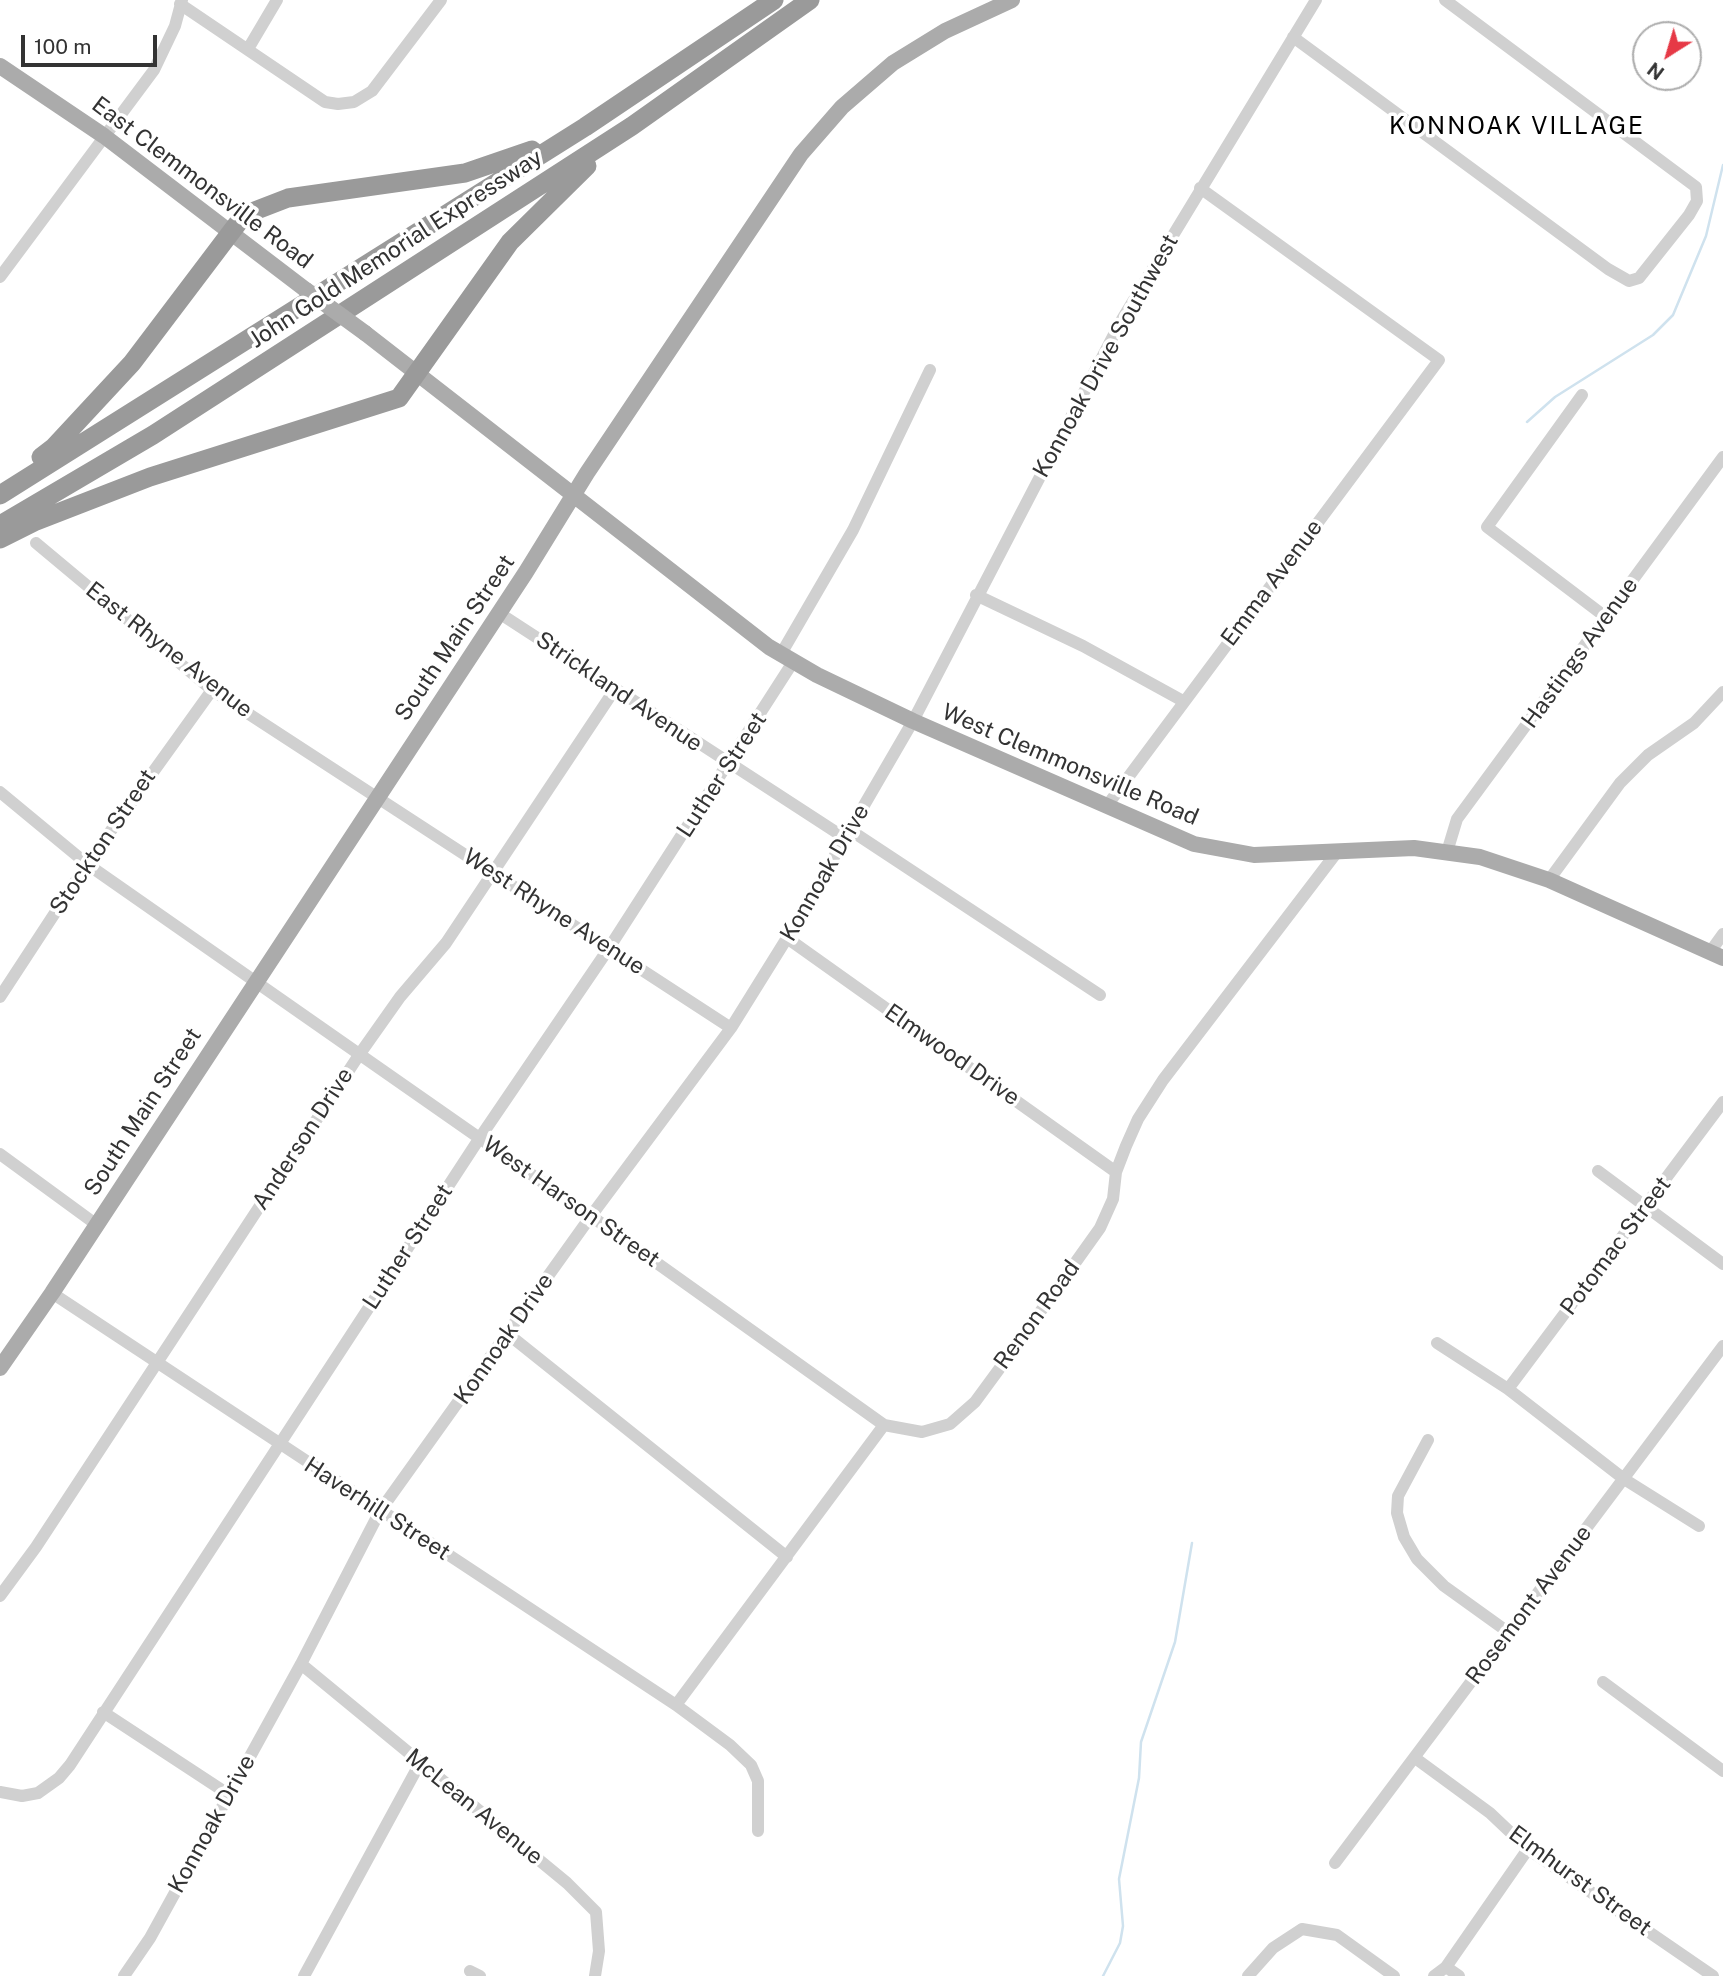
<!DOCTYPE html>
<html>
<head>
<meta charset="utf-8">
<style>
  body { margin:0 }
  #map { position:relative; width:1723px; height:1976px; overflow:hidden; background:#fff; font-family:"Public Sans",sans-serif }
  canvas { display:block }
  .north { position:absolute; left:1632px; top:21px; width:70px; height:70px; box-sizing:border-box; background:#fff; border:2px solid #adadad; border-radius:50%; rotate:217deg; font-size:19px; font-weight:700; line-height:28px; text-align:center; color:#333 }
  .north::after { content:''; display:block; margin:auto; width:24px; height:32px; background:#e63946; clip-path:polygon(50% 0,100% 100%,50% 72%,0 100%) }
  .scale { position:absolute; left:21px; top:35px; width:136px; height:32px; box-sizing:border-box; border:4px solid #333; border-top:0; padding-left:9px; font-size:21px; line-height:24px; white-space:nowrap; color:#333; -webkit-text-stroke:5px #fff; paint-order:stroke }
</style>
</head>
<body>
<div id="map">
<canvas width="1723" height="1976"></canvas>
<div class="north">N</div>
<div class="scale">100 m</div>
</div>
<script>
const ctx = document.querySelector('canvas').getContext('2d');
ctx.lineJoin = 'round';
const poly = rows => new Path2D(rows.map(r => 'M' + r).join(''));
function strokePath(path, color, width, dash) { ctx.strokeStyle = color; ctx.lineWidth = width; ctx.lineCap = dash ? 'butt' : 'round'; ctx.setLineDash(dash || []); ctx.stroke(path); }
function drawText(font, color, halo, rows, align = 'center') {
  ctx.font = font + ' "Public Sans",sans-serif'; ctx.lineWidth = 7; ctx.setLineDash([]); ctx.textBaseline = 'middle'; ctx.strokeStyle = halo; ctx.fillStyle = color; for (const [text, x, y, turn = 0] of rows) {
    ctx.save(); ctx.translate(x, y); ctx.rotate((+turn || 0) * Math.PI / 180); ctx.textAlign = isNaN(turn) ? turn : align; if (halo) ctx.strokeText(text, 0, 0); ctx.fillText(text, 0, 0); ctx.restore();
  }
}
const stream = poly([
  [1527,422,1555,397,1653,335,1673,315,1706,236,1723,165],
  [1103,1976,1120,1943,1123,1926,1119,1879,1139,1778,1141,1742,1175,1642,1192,1543]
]);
const minor = poly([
  [180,4,325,102,338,104,354,102,372,91,441,0],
  [1293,37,1608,269,1629,281,1639,278,1689,215,1697,201,1696,187,1445,0],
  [248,49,277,0],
  [0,277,154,70,175,26,182,0],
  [1582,395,1487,527,1607,618],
  [36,543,212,690,731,1028],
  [976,595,1083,646,1183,701],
  [499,613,845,838],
  [781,654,853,530,930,370],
  [0,792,87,864,591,1216,884,1425,922,1432,950,1424,975,1402,1008,1357,1100,1228,1113,1199,1116,1172,1126,1146,1138,1119,1163,1080,1337,852],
  [1106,807,1439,360,1200,188],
  [850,830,1100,995],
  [1447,852,1457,819,1723,457],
  [1549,880,1620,783,1648,755,1694,723,1723,692],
  [787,938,1116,1172],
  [1710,952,1723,934],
  [0,997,87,864,212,690],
  [0,1154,97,1225],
  [1598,1171,1723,1264],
  [52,1293,676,1705,730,1745,751,1765,758,1781,758,1831],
  [508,1334,787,1557],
  [1437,1343,1508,1389,1624,1479,1699,1526],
  [1508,1389,1723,1102],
  [1428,1440,1398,1496,1397,1513,1404,1537,1417,1559,1444,1586,1508,1632],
  [0,1596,36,1547,359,1055,400,997,446,943,615,689],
  [301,1664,567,1883,596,1912,599,1951,595,1976],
  [1603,1682,1723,1771],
  [676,1705,884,1425],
  [103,1712,228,1794],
  [1415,1758,1490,1813,1528,1849,1713,1976],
  [0,1792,22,1796,38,1793,59,1778,70,1765,479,1139,609,948,793,662],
  [1335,1863,1723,1346],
  [1446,1967,1459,1976],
  [470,1971,480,1976],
  [124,1976,150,1938,301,1664,380,1511,591,1216,731,1028,787,938,913,721,1121,321,1316,0],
  [304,1976,420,1763],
  [1248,1976,1273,1948,1302,1929,1337,1935,1394,1976],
  [1434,1976,1446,1967,1528,1849]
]);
const major = poly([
  [0,66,104,136,306,290],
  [365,333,769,647,817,675,913,721,1194,844,1254,855,1414,848,1480,857,1549,880,1723,958],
  [0,1368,52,1293,526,572,587,473,801,154,842,107,893,63,945,31,1012,0]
]);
const highway = poly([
  [41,457,54,447,132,363,244,215,288,198,465,173,532,150],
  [0,495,585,127,774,0],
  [0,525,153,435,632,126,810,0],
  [0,539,34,522,150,477,399,398,510,242,587,166]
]);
const majorBridge = poly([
  [306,290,365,333]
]);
const streetNames = [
  ["East Clemmonsville Road",202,183,37],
  ["John Gold Memorial Expressway",396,249,-33],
  ["Konnoak Drive Southwest",1106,356,-61],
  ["Emma Avenue",1272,583,-53],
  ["South Main Street",455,638,-56],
  ["East Rhyne Avenue",169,650,38],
  ["Hastings Avenue",1580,653,-54],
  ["Strickland Avenue",619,692,34],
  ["West Clemmonsville Road",1070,765,23],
  ["Luther Street",722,775,-57],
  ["Stockton Street",103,842,-56],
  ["Konnoak Drive",825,873,-60],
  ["West Rhyne Avenue",554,912,33],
  ["Elmwood Drive",952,1055,35],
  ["South Main Street",143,1112,-57],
  ["Anderson Drive",303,1139,-57],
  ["West Harson Street",571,1202,35],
  ["Potomac Street",1616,1246,-53],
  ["Luther Street",408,1247,-57],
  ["Renon Road",1037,1315,-54],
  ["Konnoak Drive",504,1339,-55],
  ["Haverhill Street",377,1509,33],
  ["Rosemont Avenue",1529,1605,-53],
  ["McLean Avenue",474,1807,39],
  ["Konnoak Drive",212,1824,-61],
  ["Elmhurst Street",1580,1881,36]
];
const neighbourhoodNames = [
  ["KONNOAK VILLAGE",1517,127]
];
strokePath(stream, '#cfe2ee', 2.5);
strokePath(minor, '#d0d0d0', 12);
strokePath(major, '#ababab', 16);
strokePath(highway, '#9a9a9a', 19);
strokePath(majorBridge, '#ababab', 16);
drawText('23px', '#333', '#fff', streetNames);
ctx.letterSpacing = '2px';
drawText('24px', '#000', '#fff', neighbourhoodNames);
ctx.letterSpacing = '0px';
</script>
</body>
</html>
